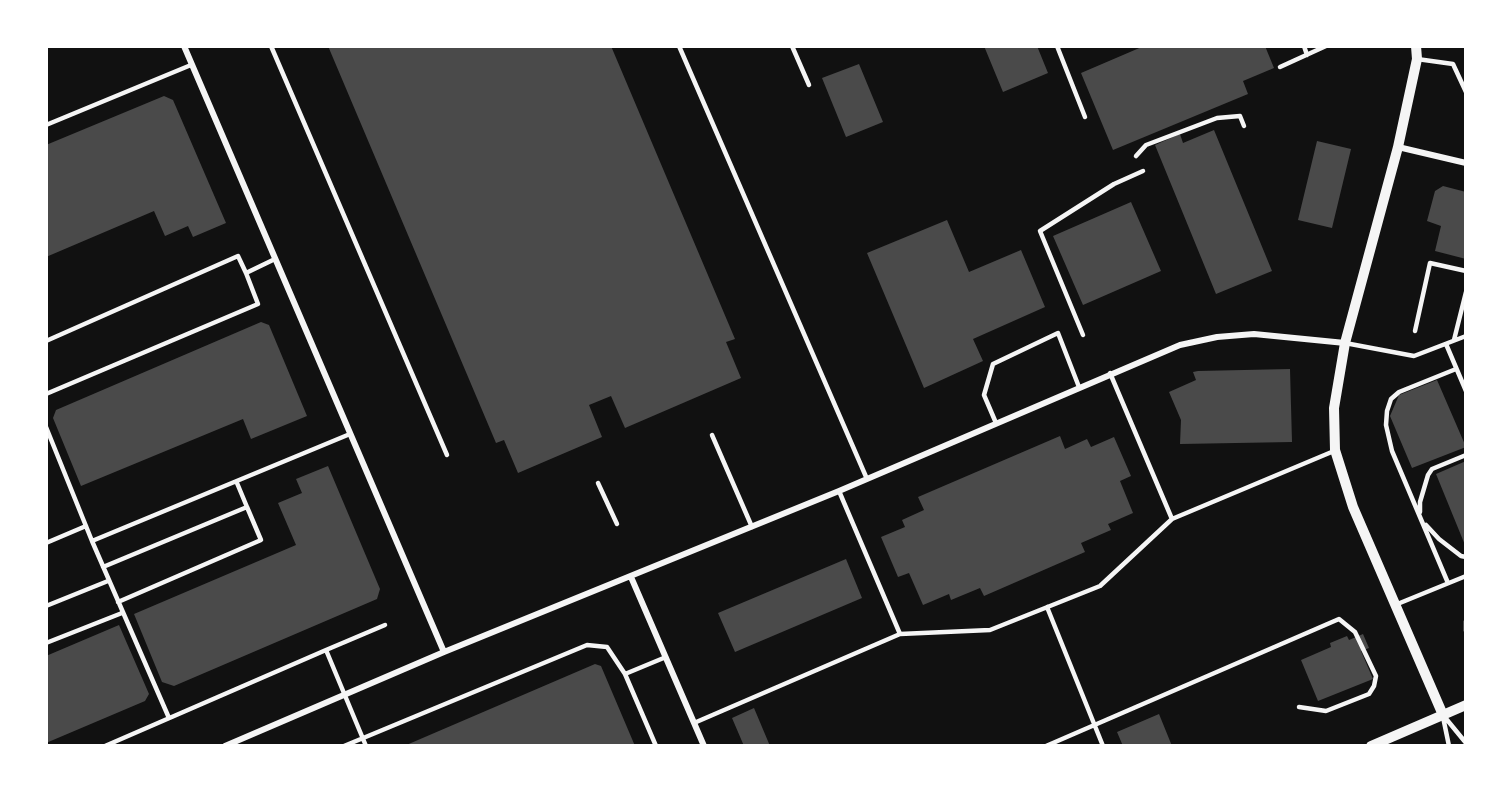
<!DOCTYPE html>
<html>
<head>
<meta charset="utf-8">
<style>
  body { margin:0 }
  #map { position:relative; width:1512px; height:792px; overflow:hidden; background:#111; font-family:"DM Sans",sans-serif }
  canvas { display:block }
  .frame { position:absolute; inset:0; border:48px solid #fff; pointer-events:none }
</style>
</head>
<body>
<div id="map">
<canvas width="1512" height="792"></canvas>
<div class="frame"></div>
</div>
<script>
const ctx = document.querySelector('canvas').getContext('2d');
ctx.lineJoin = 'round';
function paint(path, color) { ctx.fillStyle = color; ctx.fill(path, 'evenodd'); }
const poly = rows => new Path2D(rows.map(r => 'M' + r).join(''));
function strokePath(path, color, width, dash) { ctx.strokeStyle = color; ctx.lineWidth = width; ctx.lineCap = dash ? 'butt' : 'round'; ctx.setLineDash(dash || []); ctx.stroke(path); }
const building = poly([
  [328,46,611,46,735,339,726,342,741,378,625,428,611,396,589,405,602,437,518,473,504,440,496,443],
  [984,46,1037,46,1048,73,1003,92],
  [1144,46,1265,46,1274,68,1243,81,1248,94,1113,150,1081,73],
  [859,64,883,122,846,137,822,78],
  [164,96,173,100,226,223,193,237,188,226,165,236,154,211,46,257,46,145],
  [1214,130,1272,271,1216,294,1155,145,1180,134,1183,143],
  [1317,141,1351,149,1332,228,1298,220],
  [1443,186,1466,192,1466,259,1435,251,1441,226,1427,221,1435,191],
  [1131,202,1161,271,1083,305,1053,236],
  [947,220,969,272,1021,250,1045,307,973,339,983,361,924,388,867,253],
  [261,322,269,325,307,416,251,439,243,419,81,486,53,418,56,410],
  [1290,369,1292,442,1180,444,1181,420,1169,392,1196,380,1193,372,1198,371],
  [1437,380,1466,447,1412,468,1390,416,1399,395],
  [1060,436,1065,449,1087,439,1091,447,1114,437,1131,476,1120,481,1133,513,1108,524,1111,530,1081,543,1085,552,984,596,980,588,951,600,949,594,923,605,909,573,898,577,881,537,905,527,902,520,924,510,918,497],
  [1466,461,1466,545,1465,545,1436,474],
  [328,466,380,589,377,599,174,686,162,682,134,614,296,545,278,503,302,493,296,479],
  [846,559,862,598,735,652,718,613],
  [119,625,149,694,145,701,46,743,46,656],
  [1363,634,1369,648,1361,651,1373,679,1318,701,1301,660,1331,647,1330,643,1347,636,1349,640],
  [595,664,601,666,635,746,404,746],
  [754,708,770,746,744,746,732,718],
  [1159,714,1172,746,1123,746,1117,732]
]);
const service = poly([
  [271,46,447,455],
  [679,46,867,479],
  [792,46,809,85],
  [1057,46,1085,117],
  [1304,46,1307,55],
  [1417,59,1453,64,1466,92],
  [1280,67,1326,46],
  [46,125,191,65],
  [1136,156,1146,145,1217,118,1240,116,1244,126],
  [1415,331,1430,263,1466,271],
  [1083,335,1040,231,1114,184,1143,171],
  [1454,340,1466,292],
  [46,341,238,256,246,273,275,259],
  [1345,343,1414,356,1466,336],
  [1446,344,1466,391],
  [1110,373,1172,519,1334,451],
  [46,394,258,304,246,273],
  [996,423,984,395,993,364,1058,333,1079,387],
  [46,427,92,541,169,718],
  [712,435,752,527],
  [598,483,617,524],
  [1420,512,1420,502,1428,475,1432,469,1466,455],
  [1426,525,1439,539,1461,556,1466,557],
  [92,541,350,434],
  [46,543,86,526],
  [103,567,247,507,237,483],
  [1448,583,1392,451,1386,425,1387,411,1391,399,1399,392,1456,369],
  [118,602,261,540,247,507],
  [1395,605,1466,576],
  [46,606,108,581],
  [1047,607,1103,746],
  [1466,621,1466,631],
  [900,634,990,630,1100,586,1172,519],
  [46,643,122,613],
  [326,650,385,625],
  [625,674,656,746],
  [1443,715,1466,743],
  [1443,717,1449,746],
  [694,723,900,634,839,491],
  [105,746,326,650,366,746],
  [344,746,587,645,607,647,625,674,666,657],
  [1046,746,1339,619,1355,632,1376,676,1374,686,1369,694,1326,711,1299,707]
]);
const minor = poly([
  [184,46,444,652],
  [1398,147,1466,163],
  [631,577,704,746],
  [225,746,444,652,839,491,1180,345,1217,337,1254,334,1345,343]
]);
const tertiary = poly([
  [1416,46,1417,59,1398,147,1345,343,1334,408,1335,450,1353,507,1443,715],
  [1371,746,1466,705]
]);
paint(building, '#4a4a4a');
strokePath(service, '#f5f5f5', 4.5);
strokePath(minor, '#f5f5f5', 6);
strokePath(tertiary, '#f5f5f5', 10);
</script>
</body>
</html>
